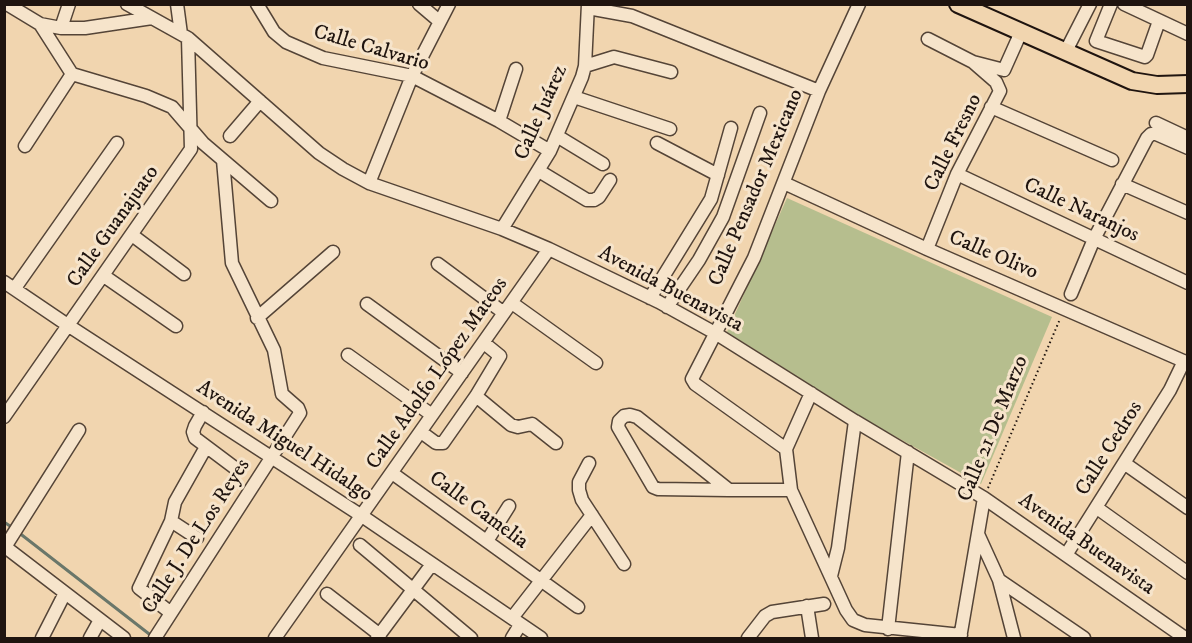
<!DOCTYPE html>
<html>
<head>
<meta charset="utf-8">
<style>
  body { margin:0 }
  #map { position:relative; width:1192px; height:643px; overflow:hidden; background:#f1d5af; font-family:"IM FELL DW Pica",serif }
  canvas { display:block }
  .frame { position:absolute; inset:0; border:6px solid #1f140f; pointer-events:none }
</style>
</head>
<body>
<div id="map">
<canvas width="1192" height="643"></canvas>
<div class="frame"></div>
</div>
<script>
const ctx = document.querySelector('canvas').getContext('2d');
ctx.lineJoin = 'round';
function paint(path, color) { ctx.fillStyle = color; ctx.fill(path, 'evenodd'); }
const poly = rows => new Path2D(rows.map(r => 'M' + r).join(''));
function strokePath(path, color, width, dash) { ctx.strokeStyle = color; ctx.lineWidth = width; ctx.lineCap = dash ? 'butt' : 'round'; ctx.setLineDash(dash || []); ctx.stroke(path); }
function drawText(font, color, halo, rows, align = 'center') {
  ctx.font = font + ' "IM FELL DW Pica",serif'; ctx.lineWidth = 6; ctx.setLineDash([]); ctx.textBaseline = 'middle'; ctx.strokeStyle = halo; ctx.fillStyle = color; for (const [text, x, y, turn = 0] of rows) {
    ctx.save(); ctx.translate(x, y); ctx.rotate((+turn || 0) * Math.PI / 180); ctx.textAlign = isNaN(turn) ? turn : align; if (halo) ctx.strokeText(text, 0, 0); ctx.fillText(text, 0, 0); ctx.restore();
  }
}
const green = poly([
  [787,198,1052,317,981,484,873,424,727,332]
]);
const stream = poly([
  [4,522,13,528],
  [18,532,153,637]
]);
const path = poly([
  [988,488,1060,319]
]);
const minor = poly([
  [7,4,40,24,61,28,85,28,152,18],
  [127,4,188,38,319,153,343,169,369,183,502,229,549,249,659,302,715,333,855,421,984,498,1185,638],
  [177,4,181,34],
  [257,4,274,32,286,42,323,58,412,76,499,121,550,151],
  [419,4,439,21],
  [1111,4,1096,41,1145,57,1147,55,1159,21],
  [1124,4,1188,34],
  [588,8,632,16,819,91],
  [40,24,72,74,146,96,172,107,203,143,271,201],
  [61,28,69,4],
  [928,39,973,62,1004,70,1021,32],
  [1066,51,1090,4],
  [585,66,614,57,671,72],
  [574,97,670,129],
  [991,107,1112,160],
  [499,121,516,69],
  [1156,123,1188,138],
  [230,136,260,101],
  [557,136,603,164],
  [657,143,718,175],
  [25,146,72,74],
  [539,171,587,200,594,200,599,197,610,180],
  [957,174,1188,283],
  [369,183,412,76,449,4],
  [784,183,927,249,1188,363],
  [1122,184,1188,213],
  [502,229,550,151,582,77,585,66,588,4],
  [132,235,184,274],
  [927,249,957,174,1000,91,996,82,973,62],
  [438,264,504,313],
  [104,276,176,326],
  [4,282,69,326,362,516,541,638],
  [15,288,117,143],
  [1071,294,1094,239,1147,138,1151,134,1156,134,1188,148],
  [650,298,711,199,731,128],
  [512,303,596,363],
  [367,304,462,373],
  [667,307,699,260,723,217,760,113],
  [257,318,333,252],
  [348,355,432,415],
  [811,393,786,449,791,490,846,610,853,620,865,625,961,635],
  [476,396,511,425,518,427,532,424,556,443],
  [203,412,195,426,193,432,195,438,235,468],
  [4,417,191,149,188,38],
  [421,432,436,443,443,443,476,396,500,356,484,343],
  [786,449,695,384,692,379,754,258,819,91,859,4],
  [589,463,579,482,579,490,582,500,624,564],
  [1124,463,1188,508],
  [392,473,578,607],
  [729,490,658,489,653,487,618,427,619,421,624,416,630,415,637,417,729,490,791,490],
  [1097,508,1188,573],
  [171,521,197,538],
  [978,534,999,580,1014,638],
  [487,541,509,506],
  [360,545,471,638],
  [4,546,124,638],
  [5,547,79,430],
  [1066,555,1170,390,1184,361],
  [831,576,838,548,855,421],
  [999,580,1084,638],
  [327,594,380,635],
  [807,606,812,638],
  [171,613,139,588,171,521,175,502,206,447],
  [512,618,592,515],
  [888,629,908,452],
  [42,638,65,593],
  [90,638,100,620],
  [155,638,300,413,298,408,282,394,274,350,232,263,223,160],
  [275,638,549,249],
  [377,638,432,564],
  [512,638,520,625],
  [748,638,765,616,772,612,824,604],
  [960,638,984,498]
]);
const major = poly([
  [958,4,1132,81,1157,85,1188,84]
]);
const streetNames = [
  ["Calle Calvario",371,49,16],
  ["Calle Juárez",542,113,-66],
  ["Calle Fresno",954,143,-64],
  ["Calle Pensador Mexicano",757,188,-67],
  ["Calle Naranjos",1081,211,25],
  ["Calle Guanajuato",114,227,-55],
  ["Calle Olivo",993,256,23],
  ["Avenida Buenavista",670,290,28],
  ["Calle Adolfo López Mateos",438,374,-55],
  ["Calle 21 De Marzo",994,429,-68],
  ["Avenida Miguel Hidalgo",284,442,33],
  ["Calle Cedros",1110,449,-58],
  ["Calle Camelia",478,511,36],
  ["Calle J. De Los Reyes",197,537,-57],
  ["Avenida Buenavista",1086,545,35]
];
paint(green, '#b6be8e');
strokePath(stream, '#6a776a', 3);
strokePath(minor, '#544437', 15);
strokePath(major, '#1f140f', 20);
strokePath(path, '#1f140f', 2, [1.5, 3]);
strokePath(minor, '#f6e4cb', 12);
strokePath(major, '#f1d5af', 16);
drawText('21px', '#1f140f', '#f6e4cb', streetNames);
</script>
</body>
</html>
